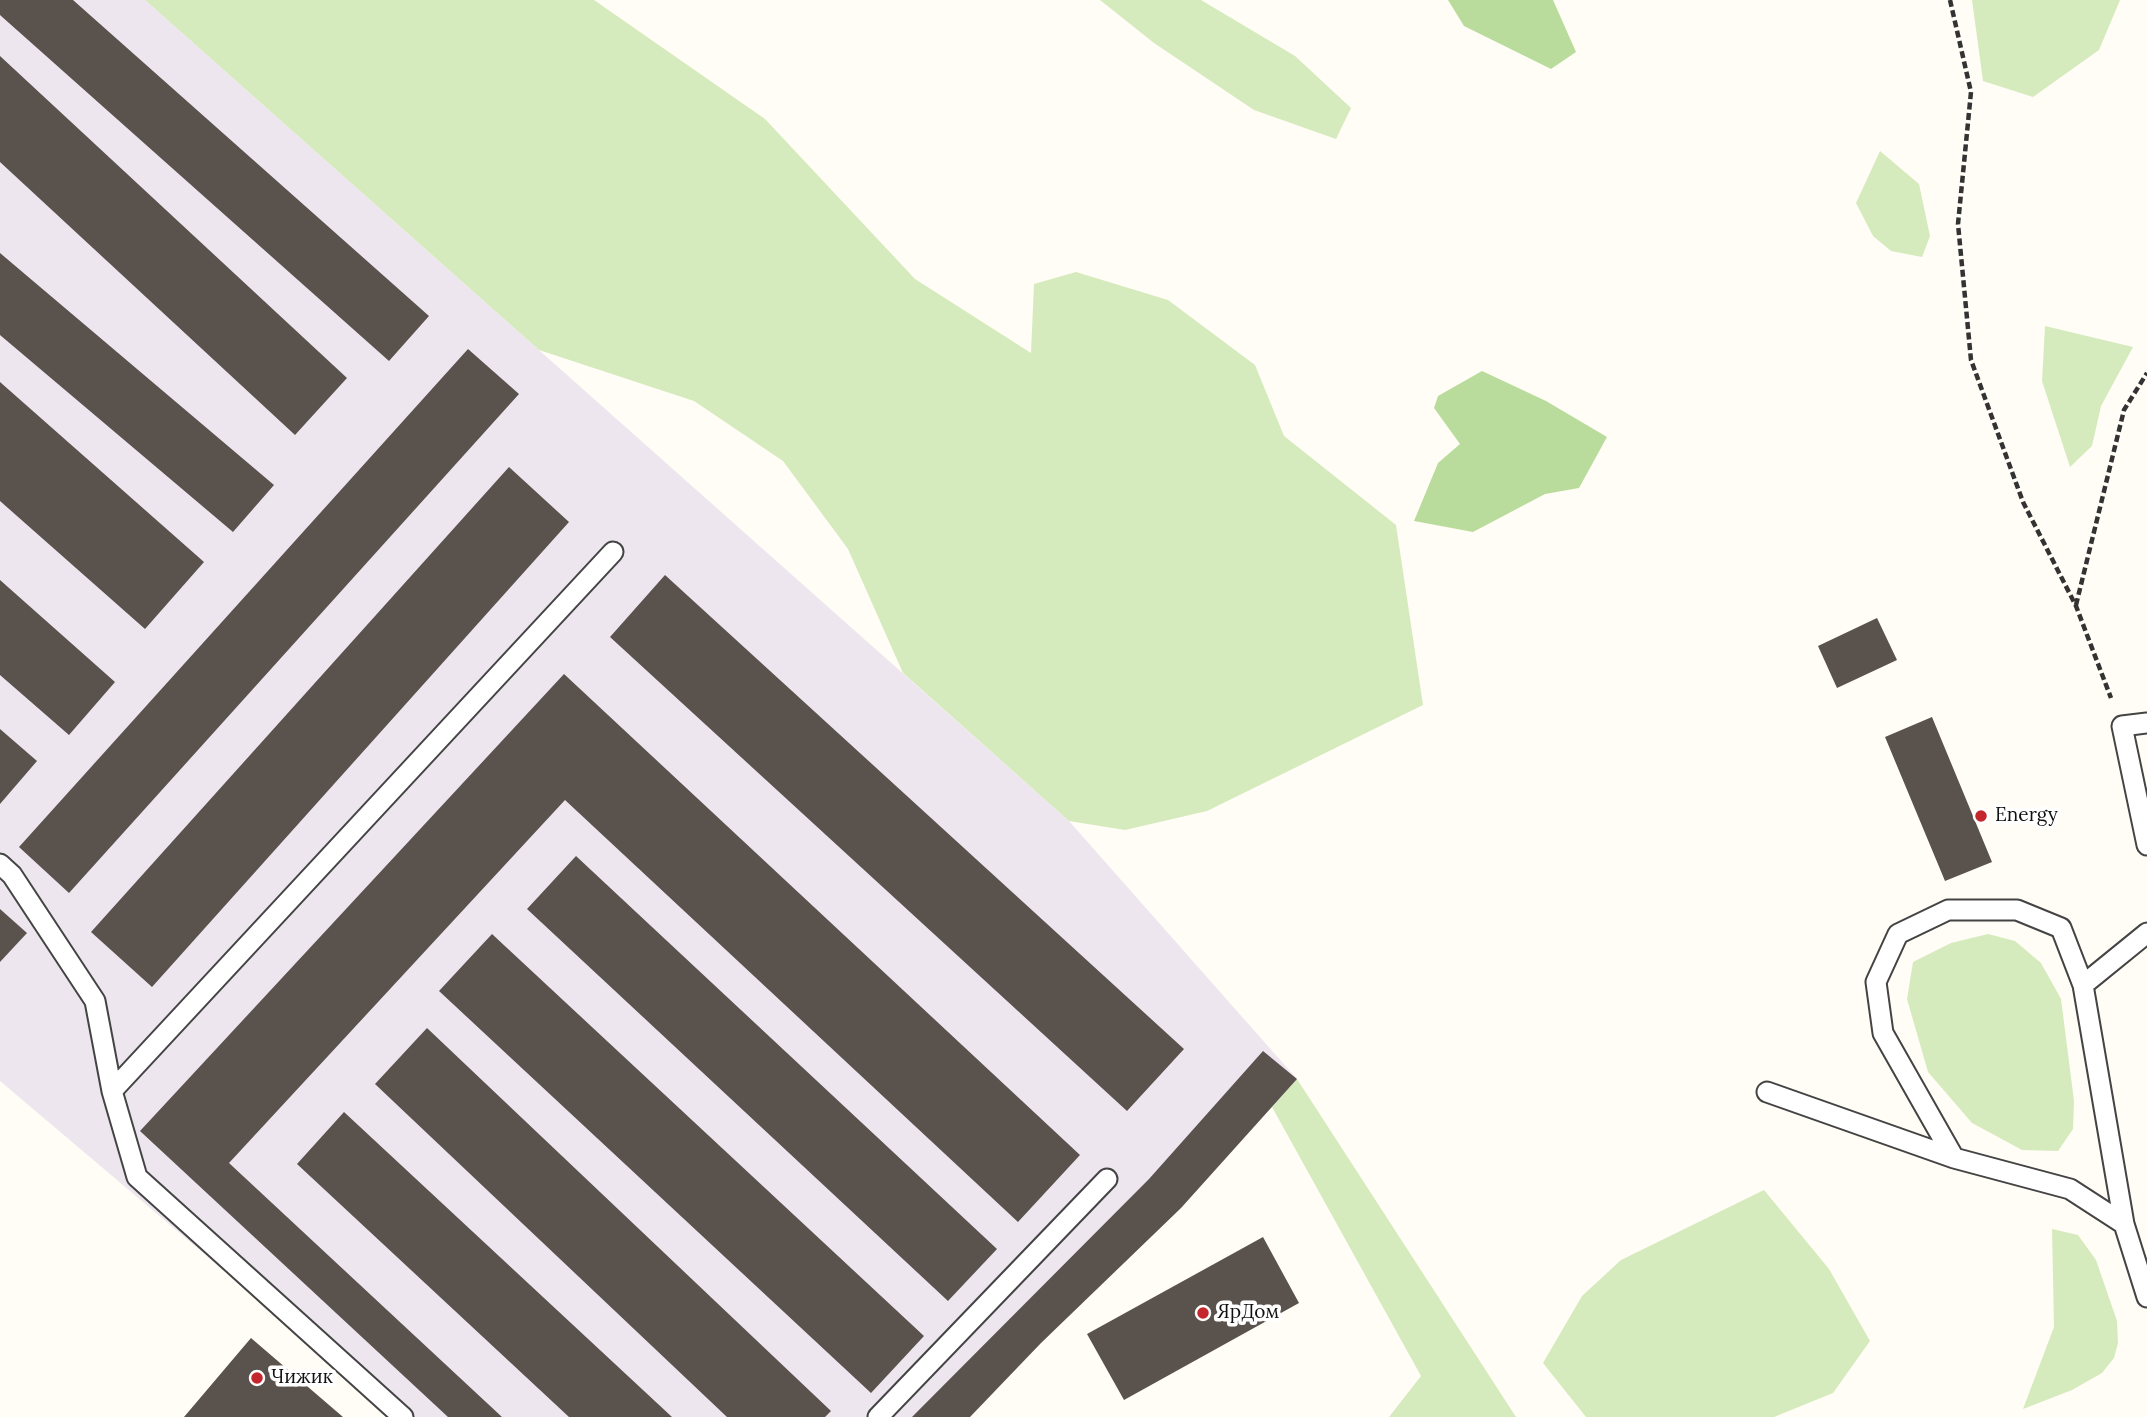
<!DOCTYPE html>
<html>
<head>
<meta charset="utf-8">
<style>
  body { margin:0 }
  canvas { display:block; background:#fffdf5 }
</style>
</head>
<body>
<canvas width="2147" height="1417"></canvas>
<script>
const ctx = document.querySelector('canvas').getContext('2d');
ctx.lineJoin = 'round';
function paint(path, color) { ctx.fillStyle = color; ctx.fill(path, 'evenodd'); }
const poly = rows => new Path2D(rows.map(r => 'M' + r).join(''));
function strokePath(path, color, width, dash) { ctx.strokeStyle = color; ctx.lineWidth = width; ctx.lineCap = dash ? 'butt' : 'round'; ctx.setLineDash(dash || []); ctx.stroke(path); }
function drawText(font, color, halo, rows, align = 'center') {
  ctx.font = font + ' Lora,serif'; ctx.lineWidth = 7; ctx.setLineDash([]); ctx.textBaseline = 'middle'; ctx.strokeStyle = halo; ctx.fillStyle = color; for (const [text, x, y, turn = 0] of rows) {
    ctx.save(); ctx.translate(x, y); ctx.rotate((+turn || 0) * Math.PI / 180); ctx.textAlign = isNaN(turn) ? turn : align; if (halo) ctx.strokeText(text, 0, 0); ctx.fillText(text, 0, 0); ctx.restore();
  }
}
const industrial = poly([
  [0,0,145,0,1069,821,1297,1079,1181,1208,1041,1343,970,1417,397,1417,0,1081]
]);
const green = poly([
  [145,0,594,0,765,119,915,279,1031,353,1034,284,1076,272,1168,300,1255,365,1284,436,1396,525,1423,705,1207,811,1125,830,1069,821,903,673,848,549,783,461,694,401,539,350],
  [1100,0,1201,0,1295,56,1351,108,1336,139,1254,110,1154,43],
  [1972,0,2120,0,2099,50,2033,97,1983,81],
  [1880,151,1919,184,1930,236,1922,257,1891,251,1873,236,1856,203],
  [2045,326,2133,347,2101,406,2092,446,2070,467,2042,381],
  [1988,934,2015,941,2041,963,2061,999,2074,1101,2073,1129,2058,1151,2022,1150,1972,1123,1928,1072,1907,999,1913,962,1951,943],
  [1297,1079,1516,1417,1389,1417,1421,1376,1272,1107],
  [1764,1190,1829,1269,1870,1341,1833,1393,1774,1417,1586,1417,1543,1363,1582,1296,1621,1260],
  [2052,1229,2078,1235,2096,1260,2117,1321,2118,1343,2114,1358,2102,1373,2072,1390,2023,1409,2054,1327]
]);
const forest = poly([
  [1448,0,1553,0,1576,52,1551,69,1464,26],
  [1482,371,1546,401,1607,437,1579,488,1545,494,1473,532,1414,521,1438,463,1460,444,1434,408,1438,396]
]);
const building = poly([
  [0,0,73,0,429,316,389,361,0,15],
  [0,56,347,378,295,435,0,162],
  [0,253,274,485,233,532,0,335],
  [468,349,519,394,69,893,19,847],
  [0,382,204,562,145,629,0,501],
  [509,467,569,522,152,987,91,932],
  [665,575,1184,1049,1127,1111,610,637],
  [0,580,115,682,69,735,0,675],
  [1877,618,1897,660,1837,688,1818,646],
  [564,674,1080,1155,1018,1222,565,800,229,1163,502,1417,448,1417,140,1131],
  [1932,717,1992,862,1945,881,1885,737],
  [0,729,37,761,0,804],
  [576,856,997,1249,948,1301,527,909],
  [0,909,27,933,0,962],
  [492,934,924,1336,871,1393,439,991],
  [427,1028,831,1411,825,1417,727,1417,375,1084],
  [1263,1051,1297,1079,1181,1208,1041,1343,970,1417,912,1417,1149,1179],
  [344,1112,672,1417,569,1417,297,1164],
  [1263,1237,1299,1303,1124,1400,1087,1334],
  [251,1338,343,1417,184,1417]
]);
const path = poly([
  [1950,0,1971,92,1958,224,1971,360,2023,502,2076,606,2111,698],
  [2076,605,2124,410,2147,373]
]);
const lane = poly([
  [2147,723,2122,726,2147,845],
  [0,864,12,875,95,1001,112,1091,137,1177,403,1417],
  [2083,985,2147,933],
  [112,1091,613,552],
  [1767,1092,1954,1158,2070,1189,2124,1224,2147,1297],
  [1954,1158,1883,1033,1876,982,1898,934,1948,910,2017,910,2061,928,2083,985,2124,1224],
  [878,1417,1107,1179]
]);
const markers = [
  [1981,816,7,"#c4262e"],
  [1203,1313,7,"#c4262e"],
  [257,1378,7,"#c4262e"]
];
const poiNames = [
  ["Energy",1995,816],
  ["ЯрДом",1217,1313],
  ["Чижик",271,1378]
];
paint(industrial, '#eee6ef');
paint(green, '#d5ebbd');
paint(forest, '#b9dc9c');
paint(building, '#5a524d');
strokePath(lane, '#444', 23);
strokePath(path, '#333', 4.5, [7, 3.5]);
strokePath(lane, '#fff', 19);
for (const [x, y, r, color] of markers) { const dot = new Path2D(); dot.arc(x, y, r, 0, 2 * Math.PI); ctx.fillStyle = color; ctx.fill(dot); strokePath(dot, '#fff', 2.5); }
drawText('19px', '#111', '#fff', poiNames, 'left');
</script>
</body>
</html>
